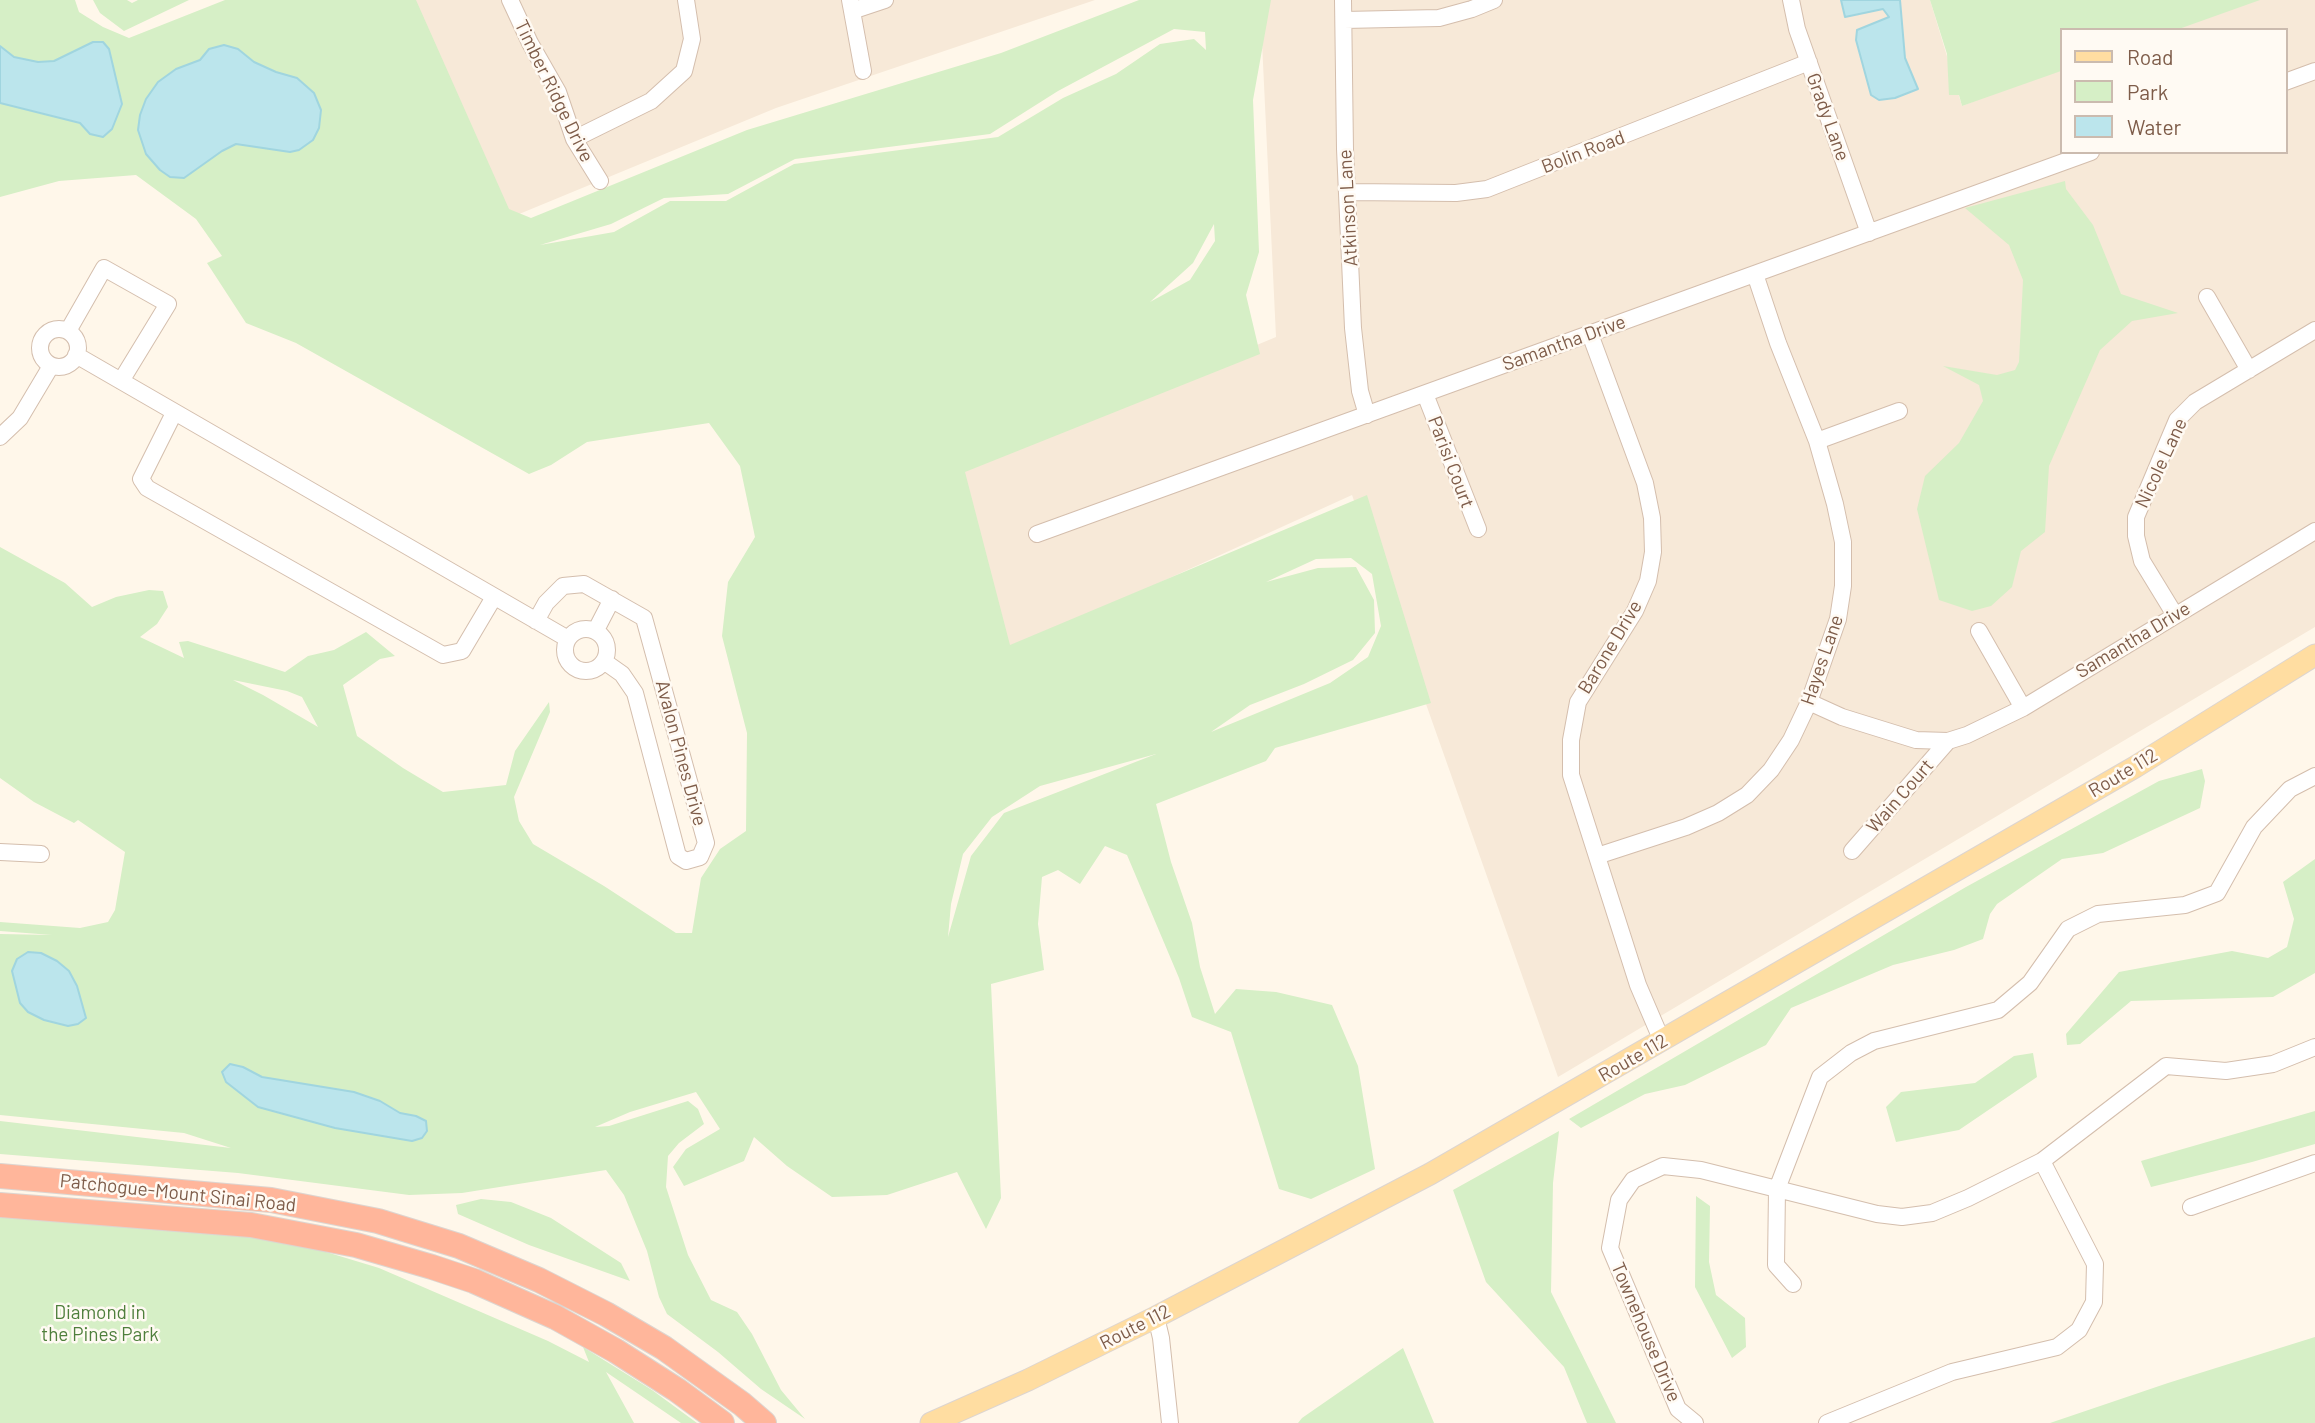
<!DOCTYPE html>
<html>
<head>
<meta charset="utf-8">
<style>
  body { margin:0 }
  #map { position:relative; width:2315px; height:1423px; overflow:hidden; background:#fff7ea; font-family:Barlow,sans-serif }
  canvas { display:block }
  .legend { position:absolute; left:2060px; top:28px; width:228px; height:126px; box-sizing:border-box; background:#fffaf3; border:2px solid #cbbbaf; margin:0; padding:9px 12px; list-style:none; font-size:21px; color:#7e5c49 }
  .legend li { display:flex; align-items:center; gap:14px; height:35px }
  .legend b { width:35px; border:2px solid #cbbbaf }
</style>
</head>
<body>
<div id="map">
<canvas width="2315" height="1423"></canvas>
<ul class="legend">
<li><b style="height:9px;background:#ffdda1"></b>Road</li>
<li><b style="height:19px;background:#d6efc6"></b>Park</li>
<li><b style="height:19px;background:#bbe5ec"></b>Water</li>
</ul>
</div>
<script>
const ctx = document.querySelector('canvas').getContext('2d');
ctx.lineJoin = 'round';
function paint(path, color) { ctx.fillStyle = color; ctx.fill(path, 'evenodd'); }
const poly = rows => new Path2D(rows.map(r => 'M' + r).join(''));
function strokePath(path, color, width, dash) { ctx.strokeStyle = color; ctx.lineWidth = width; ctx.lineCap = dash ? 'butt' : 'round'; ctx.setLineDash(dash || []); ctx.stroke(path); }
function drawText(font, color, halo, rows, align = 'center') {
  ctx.font = font + ' Barlow,sans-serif'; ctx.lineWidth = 5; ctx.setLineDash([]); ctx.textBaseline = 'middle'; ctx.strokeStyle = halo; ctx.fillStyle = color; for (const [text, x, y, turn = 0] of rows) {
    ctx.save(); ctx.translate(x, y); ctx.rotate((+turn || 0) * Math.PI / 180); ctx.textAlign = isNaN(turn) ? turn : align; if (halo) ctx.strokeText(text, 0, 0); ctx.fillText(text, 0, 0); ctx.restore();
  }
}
const residential = poly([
  [396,0,1095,0,776,108,478,231],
  [1260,0,1930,0,1962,106,2061,66,2061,152,2285,152,2285,30,2152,30,2226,0,2315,0,2315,627,1558,1077,1352,495,1005,653,959,469,1276,337]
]);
const green = poly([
  [0,0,75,0,79,12,103,27,129,38,225,0,416,0,509,209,531,218,747,130,1001,53,1139,0,1271,0,1253,100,1259,252,1246,295,1260,354,965,472,1010,645,1367,495,1431,703,1275,748,1266,761,1156,804,1171,862,1192,923,1200,967,1215,1014,1236,989,1276,992,1332,1005,1358,1066,1375,1169,1311,1199,1279,1189,1231,1032,1192,1017,1179,978,1127,855,1105,846,1080,884,1058,870,1042,877,1038,924,1044,970,991,984,1001,1198,986,1229,957,1172,887,1195,832,1197,787,1166,754,1137,744,1161,684,1186,673,1167,686,1149,720,1129,696,1092,630,1112,595,1127,609,1126,688,1101,698,1109,704,1124,679,1143,668,1156,666,1187,688,1255,711,1300,737,1312,752,1334,781,1390,805,1419,761,1389,718,1352,667,1314,659,1297,647,1251,624,1195,606,1170,462,1193,409,1195,238,1173,0,1154,0,1121,231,1148,184,1133,0,1115,0,934,52,935,0,931,0,922,80,928,108,922,115,910,125,852,78,820,74,823,34,802,0,778,0,547,65,583,92,607,116,597,149,590,163,591,168,607,157,624,140,637,184,658,179,642,188,641,285,672,308,656,334,650,366,632,395,656,380,659,343,685,357,736,403,768,443,792,506,785,515,751,549,702,550,712,514,797,519,821,533,844,604,886,676,933,692,933,701,878,720,849,746,831,747,733,722,636,728,582,755,537,740,466,709,423,587,442,551,465,529,474,296,343,246,323,207,263,222,256,196,219,136,175,59,181,0,197],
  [1174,29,1205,32,1206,50,1194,39,1160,44,1116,74,1063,98,998,137,794,164,726,201,670,201,614,232,540,245,611,224,664,198,728,194,795,159,990,134,1058,91],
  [1214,224,1215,241,1190,280,1150,302,1193,263],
  [1351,558,1372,574,1381,626,1368,657,1330,683,1211,732,1250,705,1304,684,1353,660,1375,633,1374,600,1356,567,1318,568,1266,582,1316,559],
  [233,680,287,691,302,697,318,727,263,695],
  [1156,754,1004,813,971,856,948,937,951,904,963,854,992,817,1040,786],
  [93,0,127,0,132,3,138,0,189,0,124,31,100,13],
  [1930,0,2260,0,2176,30,2061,30,2061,71,1962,106,1959,95,1949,95,1947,54],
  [2065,181,2066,189,2093,225,2121,294,2178,313,2132,321,2100,350,2049,466,2045,532,2021,551,2012,587,1991,606,1972,611,1939,600,1917,509,1925,476,1959,443,1983,401,1979,385,1943,366,1997,375,2015,370,2019,362,2023,280,2009,245,1965,208],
  [2202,769,2205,781,2200,808,2103,853,2062,859,1997,904,1990,914,1983,939,1954,950,1893,965,1791,1008,1766,1045,1685,1085,1645,1094,1581,1128,1569,1119,1966,887,2159,781],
  [2315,859,2315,973,2273,997,2131,1001,2080,1044,2067,1045,2066,1034,2119,972,2232,951,2268,958,2287,947,2294,919,2283,882],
  [2033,1053,2037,1077,1959,1130,1896,1142,1886,1107,1901,1092,1975,1083,2014,1056],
  [2315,1111,2315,1144,2252,1162,2151,1187,2141,1161],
  [1559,1131,1553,1183,1551,1292,1616,1423,1587,1423,1564,1367,1486,1282,1453,1190],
  [1696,1196,1710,1206,1709,1262,1716,1295,1745,1318,1746,1347,1732,1358,1695,1287],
  [481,1199,511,1202,551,1218,621,1263,630,1281,529,1245,458,1214,456,1205],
  [0,1216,270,1235,379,1268,548,1341,589,1362,583,1347,652,1390,697,1423,681,1423,606,1372,634,1423,0,1423],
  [2315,1337,2315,1423,2050,1423,2168,1383],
  [1403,1348,1434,1423,1298,1423,1302,1418]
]);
const water = poly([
  [1841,0,1900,0,1905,58,1918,89,1895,98,1879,100,1871,95,1856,40,1857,30,1889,17,1883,9,1845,17,1841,0],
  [93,42,103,42,109,49,122,104,112,129,103,137,90,134,80,123,0,103,0,46,14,57,38,62,54,61,93,42],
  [224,45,238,49,254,62,276,72,297,78,314,93,321,110,319,128,313,140,299,150,290,152,236,144,222,151,184,178,170,177,160,170,146,154,138,130,140,115,146,99,158,82,176,69,200,60,209,49,224,45],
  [28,952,41,953,57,961,69,971,77,986,86,1018,78,1024,68,1026,44,1020,28,1012,20,1003,12,971,17,959,28,952],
  [230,1064,243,1067,262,1077,354,1092,380,1101,400,1113,416,1116,426,1121,427,1131,422,1138,412,1141,335,1128,258,1107,226,1082,222,1072,230,1064]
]);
const minor = poly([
  [510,0,530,43,558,92,574,139,600,181],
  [850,0,863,71],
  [1343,0,1345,149,1353,328,1360,391,1367,415],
  [1791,0,1797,29,1869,233],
  [852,11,885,0],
  [1344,20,1439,18,1472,9,1494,0],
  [2285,82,2315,71],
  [574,139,651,101,684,71,692,39,686,0],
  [1347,192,1456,193,1487,189,1809,62],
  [2207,297,2249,370],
  '40 348a19 19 0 1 1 38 0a19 19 0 1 1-38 0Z',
  [68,331,104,268,168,304,121,381],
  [1590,334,1645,483,1652,518,1653,552,1648,581,1635,611,1578,702,1571,740,1571,775,1638,985,1662,1041],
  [76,355,568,639],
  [1425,394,1478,529],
  [174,413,141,479,147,488,443,655,462,651,494,597],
  [0,437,20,418,51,366],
  [1817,441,1899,411],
  [1037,534,2091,152],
  [2175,615,2142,561,2136,536,2136,517,2177,420,2195,402,2315,330],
  [536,621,546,603,563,586,584,584,644,618,706,843,700,857,686,861,678,856,635,693,622,674,605,662],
  '565 650a21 21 0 1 1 42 0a21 21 0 1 1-42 0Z',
  [596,630,612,599],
  [1979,631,2023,708],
  [1809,702,1842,717,1916,740,1948,741,1967,735,2023,708,2315,531],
  [1852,851,1948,741],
  [0,852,41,854],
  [1597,856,1686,827,1718,813,1747,795,1771,770,1791,740,1809,702,1838,619,1843,586,1843,542,1835,504,1817,441,1778,343,1755,274],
  [2191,1207,2315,1163],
  [1793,1284,1776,1265,1777,1189,1820,1077,1851,1053,1874,1041,1998,1010,2030,983,2068,929,2098,914,2185,905,2217,893,2254,827,2290,789,2315,776],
  [1156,1317,1161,1338,1170,1423],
  [1695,1423,1678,1409,1610,1248,1619,1200,1633,1180,1663,1166,1701,1170,1877,1214,1902,1217,1932,1213,1968,1198,2042,1161],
  [1827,1423,1952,1372,2057,1347,2079,1330,2094,1302,2095,1264,2042,1161,2166,1066,2226,1071,2273,1064,2315,1047]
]);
const major = poly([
  [931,1423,1028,1380,1156,1317,1430,1174,2135,767,2315,655]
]);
const highway = poly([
  [0,1176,271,1200,378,1221,459,1246,539,1280,606,1314,664,1348,742,1404,764,1423],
  [0,1205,251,1225,356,1245,432,1267,474,1281,555,1317,616,1351,677,1390,722,1423]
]);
const streetNames = [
  ["Timber Ridge Drive",554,91,64],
  ["Grady Lane",1828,117,70],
  ["Bolin Road",1583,152,-21],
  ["Atkinson Lane",1348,208,-93],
  ["Samantha Drive",1564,343,-20],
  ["Parisi Court",1451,462,69],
  ["Nicole Lane",2161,463,-65],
  ["Samantha Drive",2133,640,-31],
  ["Barone Drive",1610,647,-59],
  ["Hayes Lane",1822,660,-71],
  ["Avalon Pines Drive",681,753,75],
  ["Route 112",2123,773,-31],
  ["Wain Court",1900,796,-49],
  ["Route 112",1633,1058,-30],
  ["Patchogue-Mount Sinai Road",178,1193,6],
  ["Route 112",1135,1327,-27],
  ["Townehouse Drive",1646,1332,67]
];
const parkNames = [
  ["Diamond in",100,1313],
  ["the Pines Park",100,1335]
];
paint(residential, '#f7e9d8');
paint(green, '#d6efc6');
paint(water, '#bbe5ec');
strokePath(water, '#a0d5df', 2);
strokePath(minor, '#d4bead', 18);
strokePath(major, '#ddd5d0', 23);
strokePath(highway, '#ddd5d0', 26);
strokePath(minor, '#fff', 16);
strokePath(major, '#ffdda1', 21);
strokePath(highway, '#ffb69b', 24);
drawText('19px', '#7e5c49', '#fffaf3', streetNames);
drawText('19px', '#4f7f3c', '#fffaf3', parkNames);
</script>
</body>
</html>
